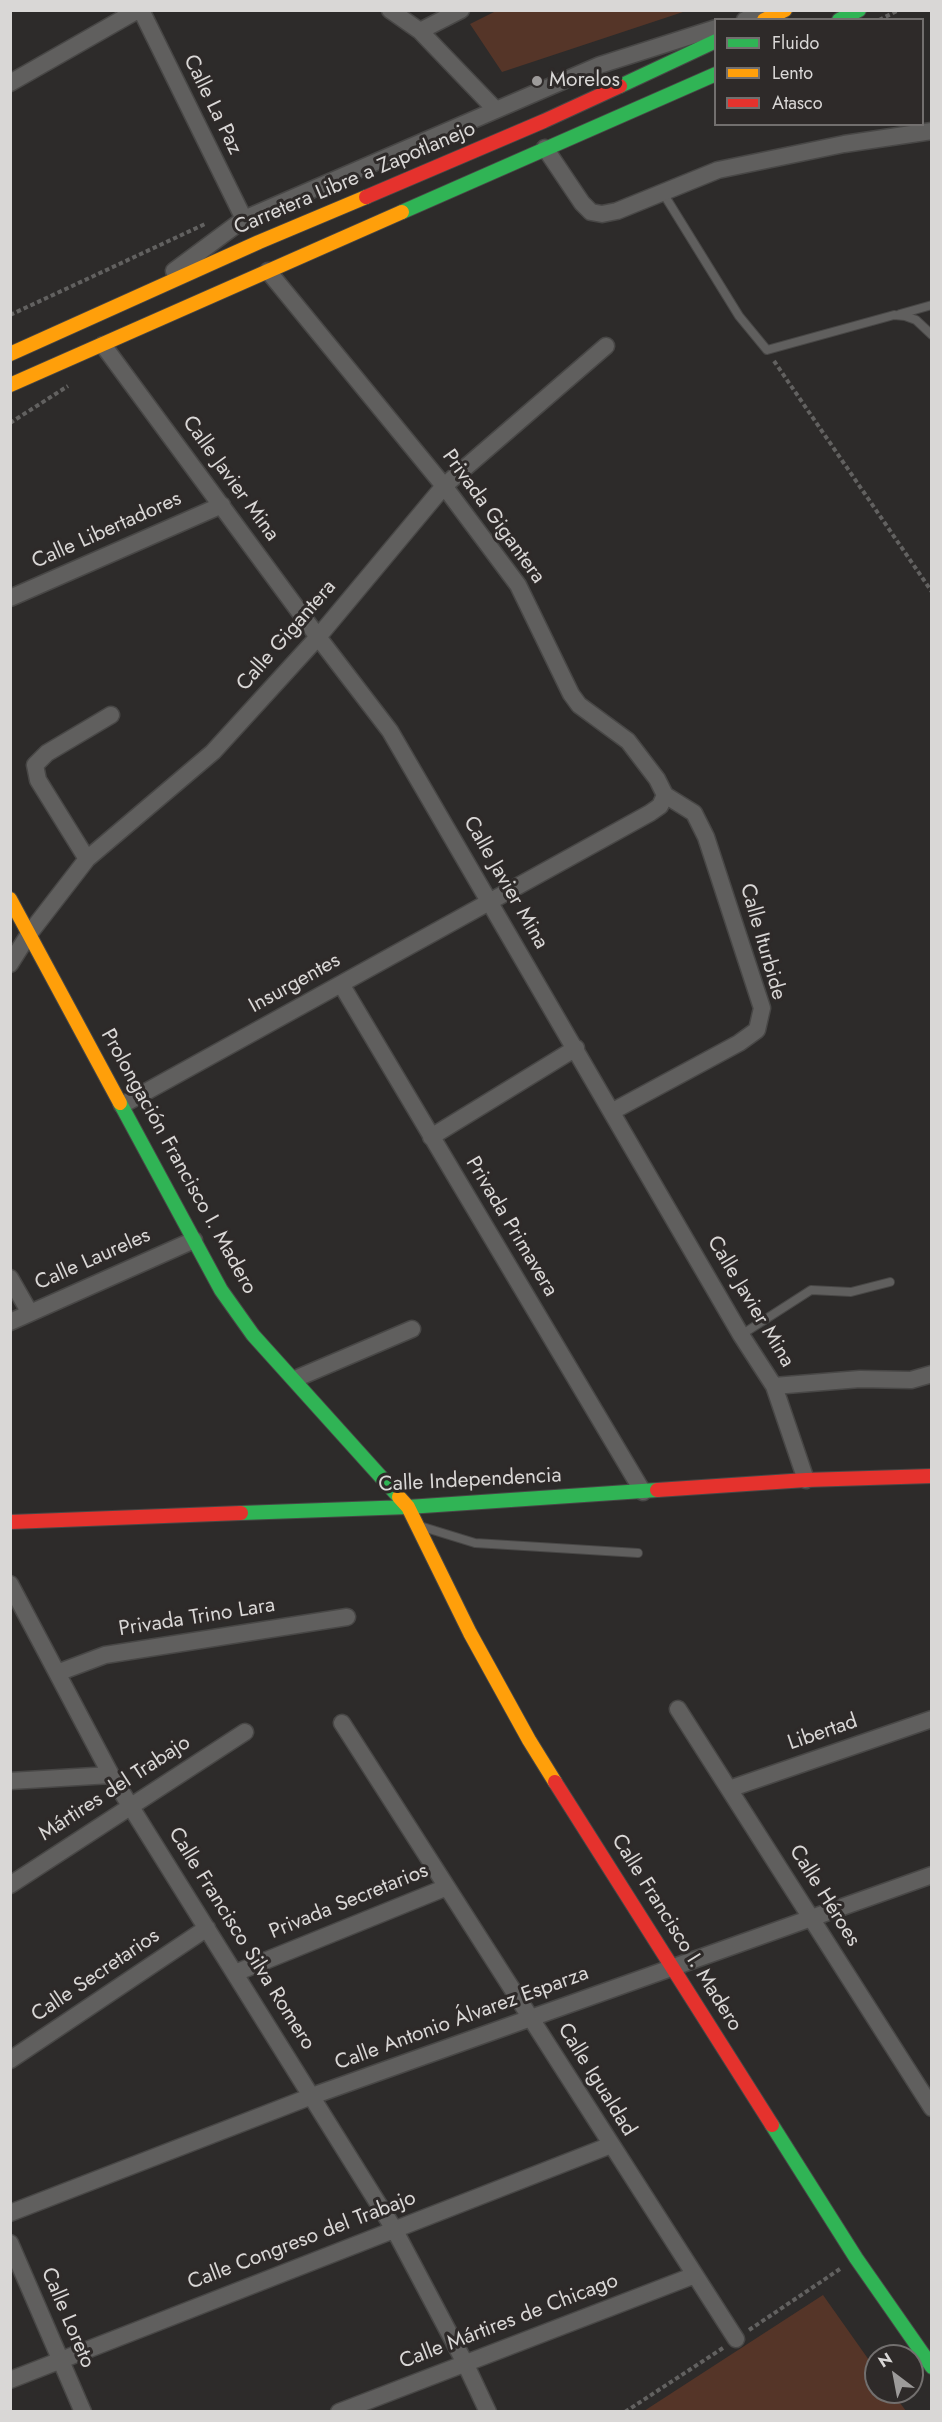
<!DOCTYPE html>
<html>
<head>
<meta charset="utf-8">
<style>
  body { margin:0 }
  #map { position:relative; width:942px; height:2422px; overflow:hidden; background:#2d2b2a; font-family:Jost,sans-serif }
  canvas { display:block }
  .frame { position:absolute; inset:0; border:12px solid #d9d7d6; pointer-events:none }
  .legend { position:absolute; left:714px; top:18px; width:210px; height:108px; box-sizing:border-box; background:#2e2a29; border:2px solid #726f6e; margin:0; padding:8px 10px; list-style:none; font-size:18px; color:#d9d7d6 }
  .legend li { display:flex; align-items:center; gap:12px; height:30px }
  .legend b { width:30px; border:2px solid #726f6e }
  .north { position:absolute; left:864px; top:2344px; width:60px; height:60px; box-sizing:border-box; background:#2e2a29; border:2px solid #726f6e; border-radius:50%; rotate:328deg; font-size:16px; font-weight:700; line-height:24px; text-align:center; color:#d9d7d6 }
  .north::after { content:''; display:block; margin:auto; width:21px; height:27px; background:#9d9b9a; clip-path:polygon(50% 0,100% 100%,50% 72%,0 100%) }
</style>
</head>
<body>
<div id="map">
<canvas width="942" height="2422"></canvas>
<div class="frame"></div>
<ul class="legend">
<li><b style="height:8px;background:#30b455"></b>Fluido</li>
<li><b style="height:8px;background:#ff9f0a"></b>Lento</li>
<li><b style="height:8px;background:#e5322d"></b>Atasco</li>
</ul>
<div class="north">N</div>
</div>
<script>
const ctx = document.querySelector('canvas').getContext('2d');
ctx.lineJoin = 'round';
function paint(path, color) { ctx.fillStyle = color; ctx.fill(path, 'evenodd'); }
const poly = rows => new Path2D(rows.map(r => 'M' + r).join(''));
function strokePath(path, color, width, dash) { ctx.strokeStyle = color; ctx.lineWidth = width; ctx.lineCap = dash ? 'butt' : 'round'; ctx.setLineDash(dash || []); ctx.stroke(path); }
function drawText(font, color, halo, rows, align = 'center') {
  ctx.font = font + ' Jost,sans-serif'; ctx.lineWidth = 6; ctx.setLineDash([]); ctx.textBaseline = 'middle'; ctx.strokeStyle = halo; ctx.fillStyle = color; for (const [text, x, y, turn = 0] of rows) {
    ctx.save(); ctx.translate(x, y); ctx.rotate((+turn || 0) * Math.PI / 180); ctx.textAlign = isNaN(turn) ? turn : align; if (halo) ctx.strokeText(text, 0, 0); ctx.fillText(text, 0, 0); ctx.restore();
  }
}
const green = poly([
  [498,10,686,10,686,11,502,72,470,24],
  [823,2295,876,2370,876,2392,892,2392,906,2411,644,2411]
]);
const path = poly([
  [879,20,899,10],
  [10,315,205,224],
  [774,361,932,592],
  [10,423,68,386],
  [749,2330,840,2269],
  [625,2412,723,2348]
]);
const lane = poly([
  [663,193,739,316,767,350,894,315,905,316,916,320,932,335],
  [900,314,932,305],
  [741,1335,811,1290,851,1292,890,1282],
  [423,1527,475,1543,638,1553]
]);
const street = poly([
  [141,10,244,219],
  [390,10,420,31,495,109],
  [745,20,771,12],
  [420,31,461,10],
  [10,83,138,10],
  [545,148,582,203,591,212,602,214,617,211,718,170,844,144,932,131],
  [174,271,244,219,600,65,716,28],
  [268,271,444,486,518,585,571,694,579,705,628,741,657,779,665,795],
  [103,345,318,637,390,731,741,1335,774,1386,806,1480],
  [10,598,222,505],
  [87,859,38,780,35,765,47,753,111,715],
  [10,964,29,934,87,859,213,752,318,637,444,486,606,346],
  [341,984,643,1492],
  [122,1105,650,813,660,806,665,795],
  [613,1111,739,1043,757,1030,762,1008,706,837,694,813,665,795],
  [431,1137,576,1048],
  [10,1278,30,1313],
  [10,1322,194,1240],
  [295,1379,412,1329],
  [774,1386,860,1379,911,1380,932,1374],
  [10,1584,111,1775,394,2229,465,2363,488,2412],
  [57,1673,105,1655,347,1617],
  [678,1709,932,2108],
  [342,1723,736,2339],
  [10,1781,111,1775],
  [729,1789,932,1719],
  [10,1885,245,1732],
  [235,1973,447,1887],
  [10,2060,207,1928],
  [10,2213,312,2096,932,1875],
  [10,2243,83,2412],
  [10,2380,611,2145],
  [339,2412,695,2275]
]);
const fast = poly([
  [839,20,859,10],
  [620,86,716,41],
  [402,212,716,74],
  [120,1103,221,1290,253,1335,399,1497],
  [241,1513,408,1507,657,1490],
  [772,2125,856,2258,932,2367]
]);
const slow = poly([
  [764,20,785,10],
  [10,354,259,242,366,197],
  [10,385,402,212],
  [10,899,120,1103],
  [399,1497,408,1507,470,1633,529,1740,555,1782]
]);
const jam = poly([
  [366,197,544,121,620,86],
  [657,1490,806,1480,932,1476],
  [10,1522,241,1513],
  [555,1782,772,2125]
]);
const markers = [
  [537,81,6,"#9d9b9a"]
];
const poiNames = [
  ["Morelos",549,81]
];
const streetNames = [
  ["Calle La Paz",212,105,64],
  ["Carretera Libre a Zapotlanejo",355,179,-23],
  ["Calle Javier Mina",230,479,54],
  ["Privada Gigantera",493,517,54],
  ["Calle Libertadores",107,531,-24],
  ["Calle Gigantera",287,636,-49],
  ["Calle Javier Mina",505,883,60],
  ["Calle Iturbide",762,942,74],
  ["Insurgentes",295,984,-29],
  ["Prolongación Francisco I. Madero",178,1162,61],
  ["Privada Primavera",511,1227,59],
  ["Calle Laureles",93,1260,-24],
  ["Calle Javier Mina",750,1302,59],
  ["Calle Independencia",470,1481,-3],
  ["Privada Trino Lara",197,1618,-9],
  ["Libertad",823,1733,-19],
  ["Mártires del Trabajo",115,1789,-33],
  ["Calle Héroes",824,1896,58],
  ["Privada Secretarios",349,1902,-22],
  ["Calle Francisco I. Madero",676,1933,58],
  ["Calle Francisco Silva Romero",241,1939,58],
  ["Calle Secretarios",96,1976,-34],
  ["Calle Antonio Álvarez Esparza",462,2019,-20],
  ["Calle Igualdad",596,2080,58],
  ["Calle Congreso del Trabajo",302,2241,-21],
  ["Calle Loreto",67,2318,67],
  ["Calle Mártires de Chicago",509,2322,-21]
];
paint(green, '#553528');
strokePath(lane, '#484746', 10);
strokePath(street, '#484746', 19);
strokePath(fast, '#484746', 16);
strokePath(slow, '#484746', 16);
strokePath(jam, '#484746', 16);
strokePath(path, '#626160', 4, [4.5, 3]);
strokePath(lane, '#605f5e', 8);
strokePath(street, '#605f5e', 16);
strokePath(fast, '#30b455', 14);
strokePath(slow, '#ff9f0a', 14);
strokePath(jam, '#e5322d', 14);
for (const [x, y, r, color] of markers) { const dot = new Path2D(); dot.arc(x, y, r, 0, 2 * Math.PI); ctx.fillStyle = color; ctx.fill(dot); strokePath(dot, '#2e2a29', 2); }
drawText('21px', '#d9d7d6', '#2e2a29', poiNames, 'left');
drawText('21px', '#d9d7d6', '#2e2a29', streetNames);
</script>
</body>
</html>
